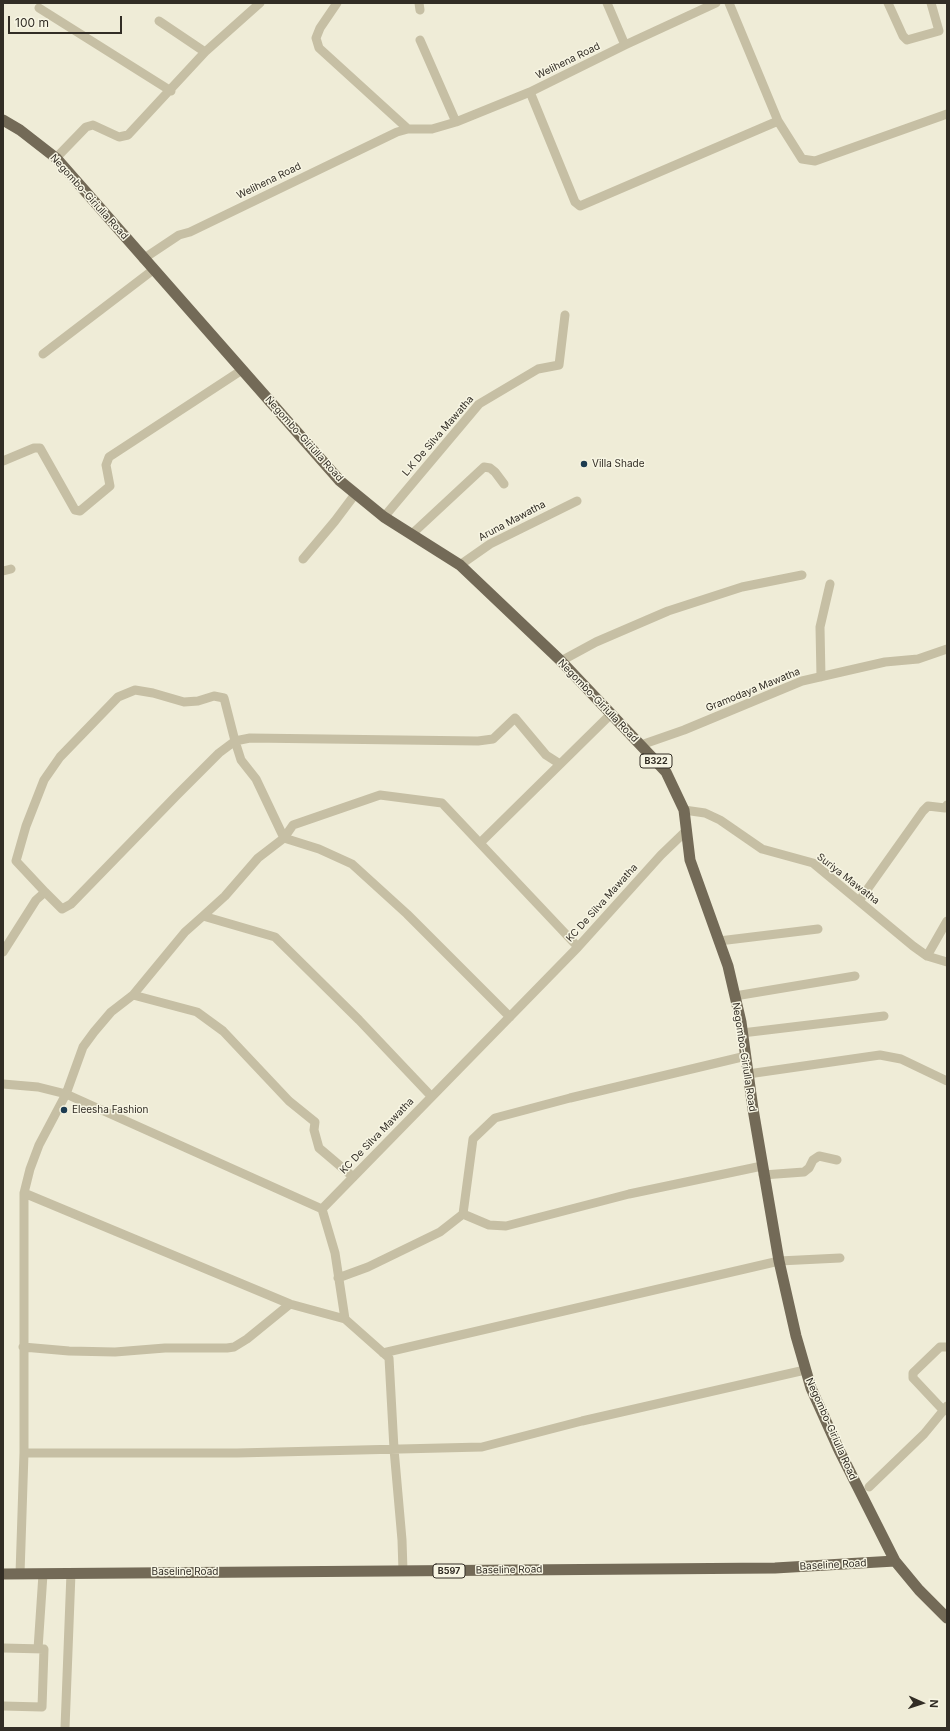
<!DOCTYPE html>
<html>
<head>
<meta charset="utf-8">
<style>
  body { margin:0 }
  #map { position:relative; width:950px; height:1731px; overflow:hidden; background:#efecd7; font-family:Inter,sans-serif }
  canvas { display:block }
  .frame { position:absolute; inset:0; border:4px solid #322d25; pointer-events:none }
  .north { position:absolute; left:902px; top:1683px; width:40px; height:40px; -webkit-text-stroke:3px #f7f5e3; paint-order:stroke; rotate:93deg; font-size:11px; font-weight:700; line-height:16px; text-align:center; color:#322d25 }
  .north::after { content:''; display:block; margin:auto; width:14px; height:18px; background:#322d25; clip-path:polygon(50% 0,100% 100%,50% 72%,0 100%) }
  .scale { position:absolute; left:8px; top:16px; width:114px; height:18px; box-sizing:border-box; border:2px solid #322d25; border-top:0; padding-left:5px; font-size:12px; line-height:14px; white-space:nowrap; color:#322d25; -webkit-text-stroke:3px #f7f5e3; paint-order:stroke }
</style>
</head>
<body>
<div id="map">
<canvas width="950" height="1731"></canvas>
<div class="frame"></div>
<div class="north">N</div>
<div class="scale">100 m</div>
</div>
<script>
const ctx = document.querySelector('canvas').getContext('2d');
ctx.lineJoin = 'round';
const poly = rows => new Path2D(rows.map(r => 'M' + r).join(''));
function strokePath(path, color, width, dash) { ctx.strokeStyle = color; ctx.lineWidth = width; ctx.lineCap = dash ? 'butt' : 'round'; ctx.setLineDash(dash || []); ctx.stroke(path); }
function drawText(font, color, halo, rows, align = 'center') {
  ctx.font = font + ' Inter,sans-serif'; ctx.lineWidth = 3; ctx.setLineDash([]); ctx.textBaseline = 'middle'; ctx.strokeStyle = halo; ctx.fillStyle = color; for (const [text, x, y, turn = 0] of rows) {
    ctx.save(); ctx.translate(x, y); ctx.rotate((+turn || 0) * Math.PI / 180); ctx.textAlign = isNaN(turn) ? turn : align; if (halo) ctx.strokeText(text, 0, 0); ctx.fillText(text, 0, 0); ctx.restore();
  }
}
const minor = poly([
  [337,3,320,28,316,38,319,48,408,129],
  [419,3,420,10],
  [729,3,778,121,802,159,815,161,947,114],
  [888,3,903,36,907,40,939,31,931,3],
  [39,8,171,91],
  [159,21,205,52],
  [420,40,456,122],
  [625,45,716,3],
  [530,92,575,202,580,206,778,121],
  [56,158,86,127,93,125,119,137,128,135,205,52,260,3],
  [143,259,179,235,190,232,397,132,408,129,432,129,456,122,530,92,625,45,607,3],
  [43,354,153,270],
  [3,461,34,448,40,448,75,510,80,511,110,486,106,465,109,457,242,370],
  [384,517,479,404,538,369,559,365,565,315],
  [413,533,484,467,490,468,495,472,504,484],
  [303,559,335,521,356,493],
  [460,565,490,544,577,501],
  [3,571,11,569],
  [561,661,596,642,668,611,742,587,802,575],
  [821,677,820,627,830,584],
  [641,745,684,730,802,681,885,662,918,659,947,649],
  [684,810,705,813,720,820,762,849,813,863,913,946,927,956,947,962],
  [284,838,293,825,380,795,442,803,578,947],
  [481,842,611,714],
  [45,892,16,861,26,826,44,780,60,757,118,697,135,690,153,693,184,702,198,701,214,696,224,698,235,741,250,738,478,741,493,739,515,718,546,755,560,764],
  [859,901,923,811,928,806,945,808,947,805],
  [203,916,225,896,258,858,284,838,319,849,352,864,407,914,510,1017],
  [719,941,818,929],
  [3,952,36,900,45,892,62,909,71,904,176,796,219,753,235,741,241,760,256,779,284,838],
  [927,956,947,921],
  [133,995,197,1012,223,1031,289,1101,315,1122,314,1130,319,1148,352,1176],
  [735,996,855,976],
  [742,1033,884,1016],
  [748,1074,880,1055,901,1059,947,1081],
  [3,1084,38,1087,66,1094,322,1209,578,947,661,855,687,830],
  [763,1175,804,1172,809,1168,813,1160,819,1156,837,1160],
  [24,1193,290,1304,345,1319,389,1358,394,1449,402,1540,403,1571],
  [322,1209,335,1253,345,1319],
  [463,1214,489,1225,506,1226,629,1194,762,1166],
  [338,1278,368,1267,440,1232,463,1214,473,1139,495,1118,570,1098,746,1056],
  [23,1347,69,1351,115,1352,165,1348,227,1348,234,1347,247,1339,290,1304],
  [383,1353,779,1261,840,1258],
  [944,1411,913,1378,913,1373,940,1347,947,1347],
  [24,1453,237,1453,482,1447,582,1421,805,1370],
  [869,1487,924,1434,947,1406],
  [20,1574,24,1453,24,1193,30,1169,39,1145,66,1094,83,1047,94,1032,111,1012,133,995,185,932,203,916,275,937,359,1020,431,1096],
  [3,1648,44,1649,42,1707,3,1706],
  [38,1649,43,1574],
  [65,1728,71,1573]
]);
const primary = poly([
  [3,120,20,130,56,158,340,481,384,517,460,565,561,661,666,772,684,810,690,860,728,966,741,1022,753,1109,779,1261,796,1336,811,1388,839,1450,895,1561,919,1590,947,1618],
  [3,1574,775,1568,895,1561]
]);
const markers = [
  [584,464,4,"#1d3c51"],
  [64,1110,4,"#1d3c51"]
];
const shields = [
  [656,761,32],
  [449,1571,32]
];
const shieldNames = [
  ["B322",656,761],
  ["B597",449,1571]
];
const streetNames = [
  ["Welihena Road",568,61,-26],
  ["Welihena Road",269,181,-26],
  ["Negombo-Giriulla Road",89,197,48],
  ["L.K De Silva Mawatha",438,436,-49],
  ["Negombo-Giriulla Road",304,439,48],
  ["Aruna Mawatha",512,521,-28],
  ["Gramodaya Mawatha",753,690,-22],
  ["Negombo-Giriulla Road",598,701,46],
  ["Suriya Mawatha",848,879,38],
  ["KC De Silva Mawatha",602,903,-48],
  ["Negombo-Giriulla Road",744,1057,81],
  ["KC De Silva Mawatha",377,1136,-46],
  ["Negombo-Giriulla Road",831,1429,66],
  ["Baseline Road",833,1565,-3],
  ["Baseline Road",509,1570,-1],
  ["Baseline Road",185,1572]
];
const poiNames = [
  ["Villa Shade",592,464],
  ["Eleesha Fashion",72,1110]
];
strokePath(minor, '#c6bfa4', 9);
strokePath(primary, '#736a57', 11);
for (const [x, y, r, color] of markers) { const dot = new Path2D(); dot.arc(x, y, r, 0, 2 * Math.PI); ctx.fillStyle = color; ctx.fill(dot); strokePath(dot, '#f7f5e3', 1.5); }
for (const [x, y, w] of shields) { const box = new Path2D(); box.roundRect(x - w / 2, y - 7, w, 14, 3); ctx.fillStyle = '#f7f5e3'; ctx.fill(box); strokePath(box, '#322d25', 1); }
drawText('bold 9px', '#322d25', null, shieldNames);
drawText('10px', '#322d25', '#f7f5e3', streetNames);
drawText('10px', '#322d25', '#f7f5e3', poiNames, 'left');
</script>
</body>
</html>
